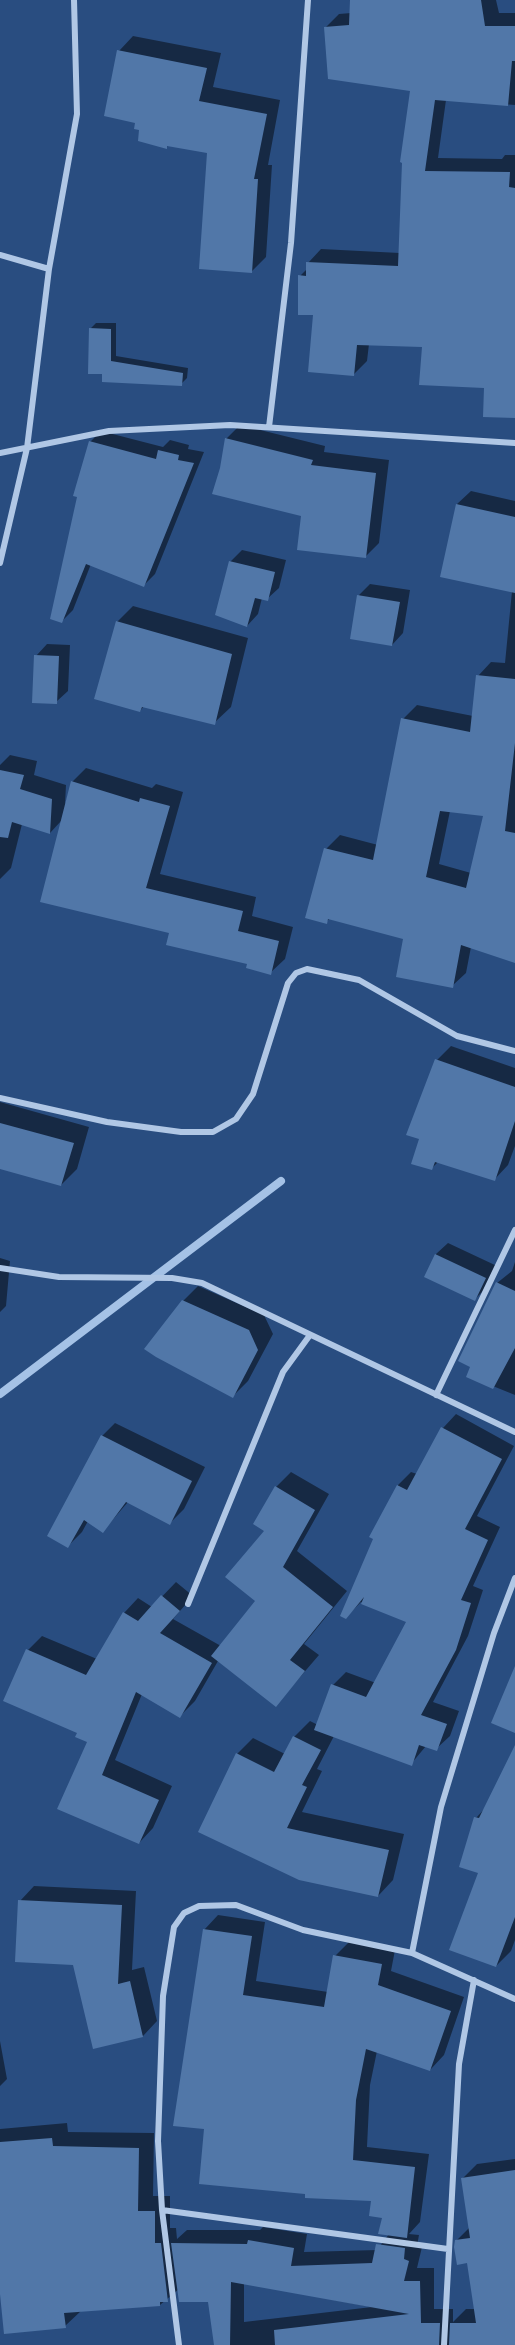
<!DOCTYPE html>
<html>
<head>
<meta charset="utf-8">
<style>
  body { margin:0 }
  canvas { display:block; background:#294d80 }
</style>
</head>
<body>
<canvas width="515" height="2345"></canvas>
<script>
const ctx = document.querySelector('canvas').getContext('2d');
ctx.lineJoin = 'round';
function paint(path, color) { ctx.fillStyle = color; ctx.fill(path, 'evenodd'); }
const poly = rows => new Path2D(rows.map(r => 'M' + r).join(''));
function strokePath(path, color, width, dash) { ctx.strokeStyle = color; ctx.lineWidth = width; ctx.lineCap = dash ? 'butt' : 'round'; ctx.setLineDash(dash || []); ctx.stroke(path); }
const shadow = poly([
  [352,0,496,0,499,13,515,13,515,105,446,100,438,158,502,159,505,155,515,155,515,396,485,387,424,346,369,344,367,361,354,374,315,314,300,276,308,268,308,263,321,249,400,253,412,89,325,28,339,14,351,13],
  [133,36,221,53,213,87,280,100,268,165,272,165,266,257,251,272,208,152,169,145,166,147,140,129,119,51],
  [96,323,116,323,116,356,188,368,187,378,181,384,104,372,90,329],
  [240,425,325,446,324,452,389,460,379,543,365,557,303,515,226,439],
  [101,431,163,447,170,440,189,445,188,449,204,452,155,574,144,585,91,564,73,610,62,621,90,442],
  [471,491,515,501,515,961,471,947,466,973,452,986,405,938,330,918,326,922,326,849,340,835,378,845,403,719,417,705,473,716,478,676,491,662,505,663,512,591,457,504],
  [450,811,485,815,471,873,439,864],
  [242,550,286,560,279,588,267,599,262,598,258,614,247,626,230,562],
  [370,584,410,590,403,633,392,645,359,595],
  [133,606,248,638,231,707,214,723,144,706,140,711,117,622],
  [47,644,70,645,68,691,56,702,36,656],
  [10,755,37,761,34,775,66,785,65,805,72,782,86,768,152,788,156,784,183,792,160,874,256,897,252,916,293,927,285,959,270,973,171,932,62,820,50,833,22,824,11,868,0,879,0,765],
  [451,1046,515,1068,515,1146,508,1165,494,1180,439,1161,431,1169,421,1139,437,1060],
  [0,1102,89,1127,77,1169,61,1185,0,1168],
  [448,1243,497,1266,486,1288,475,1299,426,1276,436,1254],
  [0,1258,10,1261,6,1306,0,1312],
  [515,1262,515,1395,468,1376,497,1283,512,1271],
  [198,1286,264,1315,273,1334,248,1381,233,1396,183,1301],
  [456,1414,514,1446,477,1516,500,1527,473,1586,483,1590,468,1636,433,1702,459,1711,450,1736,436,1749,426,1746,411,1764,334,1736,317,1769,322,1771,302,1812,404,1834,393,1880,378,1896,299,1878,237,1754,253,1738,285,1754,294,1737,310,1721,318,1725,333,1685,346,1672,376,1683,408,1621,361,1602,346,1617,375,1538,371,1537,398,1485,411,1472,417,1474,443,1428],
  [115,1423,205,1467,184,1509,170,1523,128,1502,103,1531,88,1521,82,1532,68,1546,101,1437],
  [291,1472,329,1494,297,1551,347,1591,304,1644,319,1655,276,1705,218,1661,195,1701,180,1716,142,1694,115,1760,172,1786,153,1828,139,1843,59,1808,89,1741,79,1732,28,1650,42,1636,97,1659,124,1613,138,1598,152,1607,176,1582,193,1596,173,1619,221,1646,257,1601,266,1530,276,1487],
  [515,1748,515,1940,511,1951,496,1966,480,1872,476,1818,486,1807],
  [34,1886,136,1891,132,1970,144,1967,157,2021,143,2036,74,1964,20,1901],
  [218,1915,265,1922,256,1981,328,1992,335,1956,349,1942,395,1950,391,1971,464,1997,444,2055,430,2070,377,2051,370,2085,367,2147,429,2154,420,2222,409,2234,419,2235,417,2246,422,2247,417,2268,434,2268,434,2309,453,2309,453,2322,466,2309,476,2309,468,2262,456,2241,470,2227,463,2178,477,2164,515,2159,515,2345,216,2345,210,2301,179,2289,160,2305,81,2311,65,2326,0,2278,0,2129,67,2123,68,2132,154,2133,153,2196,170,2196,170,2228,176,2228,177,2239,187,2230,260,2230,263,2227,307,2234,304,2252,377,2250,389,2234,384,2216,372,2200,307,2193,206,2128,204,1930],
  [244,2283,372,2307,244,2322],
  [0,2041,7,2079,0,2086]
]);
const stream = poly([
  [0,1394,281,1181]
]);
const building = poly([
  [350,0,481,0,485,26,515,26,515,61,512,61,508,106,435,100,425,171,510,172,509,187,515,188,515,418,483,417,484,388,419,385,422,347,357,345,354,376,308,372,313,315,298,315,298,275,306,276,306,262,398,266,402,163,400,162,410,91,328,79,324,27,349,25],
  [117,50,207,68,199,101,267,114,254,179,258,179,252,273,199,269,207,153,167,146,167,149,138,141,139,130,134,129,135,123,104,116],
  [89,328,111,329,111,361,183,373,182,386,102,382,102,374,88,374],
  [225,438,313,460,311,465,376,473,366,558,297,550,301,516,212,494,220,468],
  [89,441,156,459,158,450,179,455,178,460,194,463,144,587,86,564,62,623,50,619,77,497,73,496],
  [456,504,515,517,515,593,440,577],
  [229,561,275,572,268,601,255,598,247,627,215,615],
  [357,595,400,602,392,646,350,639],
  [116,621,232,654,215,725,142,707,140,712,94,699],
  [34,655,59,656,57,704,32,703],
  [476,675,515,679,515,743,505,831,515,833,515,963,461,945,453,988,396,977,403,939,328,919,327,924,305,918,324,848,373,860,401,718,470,732],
  [440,811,483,816,466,888,426,877],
  [0,770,24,775,20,789,52,799,50,834,12,822,8,838,0,837],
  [71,781,139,802,140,798,170,806,146,888,243,911,238,931,279,941,271,975,246,968,247,964,166,945,169,933,40,902],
  [435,1059,515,1087,515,1121,495,1181,435,1162,432,1170,411,1164,419,1139,406,1135],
  [0,1123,74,1143,61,1186,0,1169],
  [435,1254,486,1278,475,1301,424,1277],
  [496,1282,515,1291,515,1348,493,1389,466,1377,470,1367,458,1361],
  [182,1300,249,1330,258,1350,233,1398,156,1357,144,1349],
  [441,1427,502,1459,465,1529,488,1540,461,1600,471,1603,456,1650,421,1715,447,1724,437,1751,419,1745,412,1766,314,1730,331,1684,366,1697,406,1622,361,1604,364,1597,346,1619,340,1616,373,1539,369,1537,397,1485,407,1490],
  [101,1435,192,1481,170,1525,126,1502,103,1533,84,1520,68,1548,47,1536],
  [275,1486,315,1510,283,1567,333,1607,290,1660,305,1671,276,1707,211,1656,255,1601,225,1577,264,1531,253,1524],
  [161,1595,180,1611,160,1633,212,1663,180,1718,136,1692,102,1775,159,1800,139,1844,57,1809,87,1742,75,1737,77,1733,3,1701,26,1649,86,1675,123,1612,138,1621],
  [515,1666,515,1733,491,1723],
  [293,1736,321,1750,302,1785,307,1787,287,1828,389,1850,378,1897,299,1880,198,1832,236,1753,274,1772],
  [515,1745,515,1917,496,1967,449,1950,478,1873,459,1867,474,1817,479,1818],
  [18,1900,122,1905,118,1984,130,1981,143,2037,93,2049,73,1965,15,1962],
  [203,1929,252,1936,243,1995,324,2007,333,1955,382,1964,378,1985,451,2011,430,2071,366,2049,356,2100,353,2160,415,2167,407,2238,378,2234,382,2218,369,2216,371,2201,305,2198,305,2194,199,2184,204,2129,173,2126],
  [52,2138,53,2146,139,2148,138,2211,155,2211,155,2243,161,2243,168,2302,160,2302,160,2306,64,2313,66,2328,4,2334,0,2294,0,2142],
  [515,2170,515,2345,449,2345,450,2323,476,2323,467,2263,457,2265,454,2247,455,2240,470,2238,461,2178],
  [248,2240,294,2248,291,2266,372,2263,376,2244,405,2248,404,2259,409,2261,404,2281,420,2281,421,2323,440,2323,439,2345,275,2345,274,2330,409,2314,231,2282,230,2345,214,2345,208,2302,179,2302,171,2243,247,2244]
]);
const street = poly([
  [0,255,49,269],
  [269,427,291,243,308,0],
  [0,453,109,431,230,425,515,443],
  [0,563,27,448,49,269,77,114,74,0],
  [0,1098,107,1122,181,1132,213,1132,236,1119,253,1094,288,983,296,973,307,969,359,980,457,1036,515,1051],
  [0,1268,59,1277,172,1278,202,1283,515,1432],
  [436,1395,515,1230],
  [188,1604,283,1372,310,1335],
  [412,1953,441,1807,494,1633,515,1578],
  [162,2210,448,2249],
  [179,2345,162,2210,158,2141,163,1996,174,1927,184,1913,199,1906,236,1905,303,1930,412,1953,515,1999],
  [444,2345,459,2064,474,1980]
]);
paint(shadow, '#0007');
strokePath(stream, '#a5c2e6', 8);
paint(building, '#5177a8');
strokePath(street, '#b0c7e5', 6);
</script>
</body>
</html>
